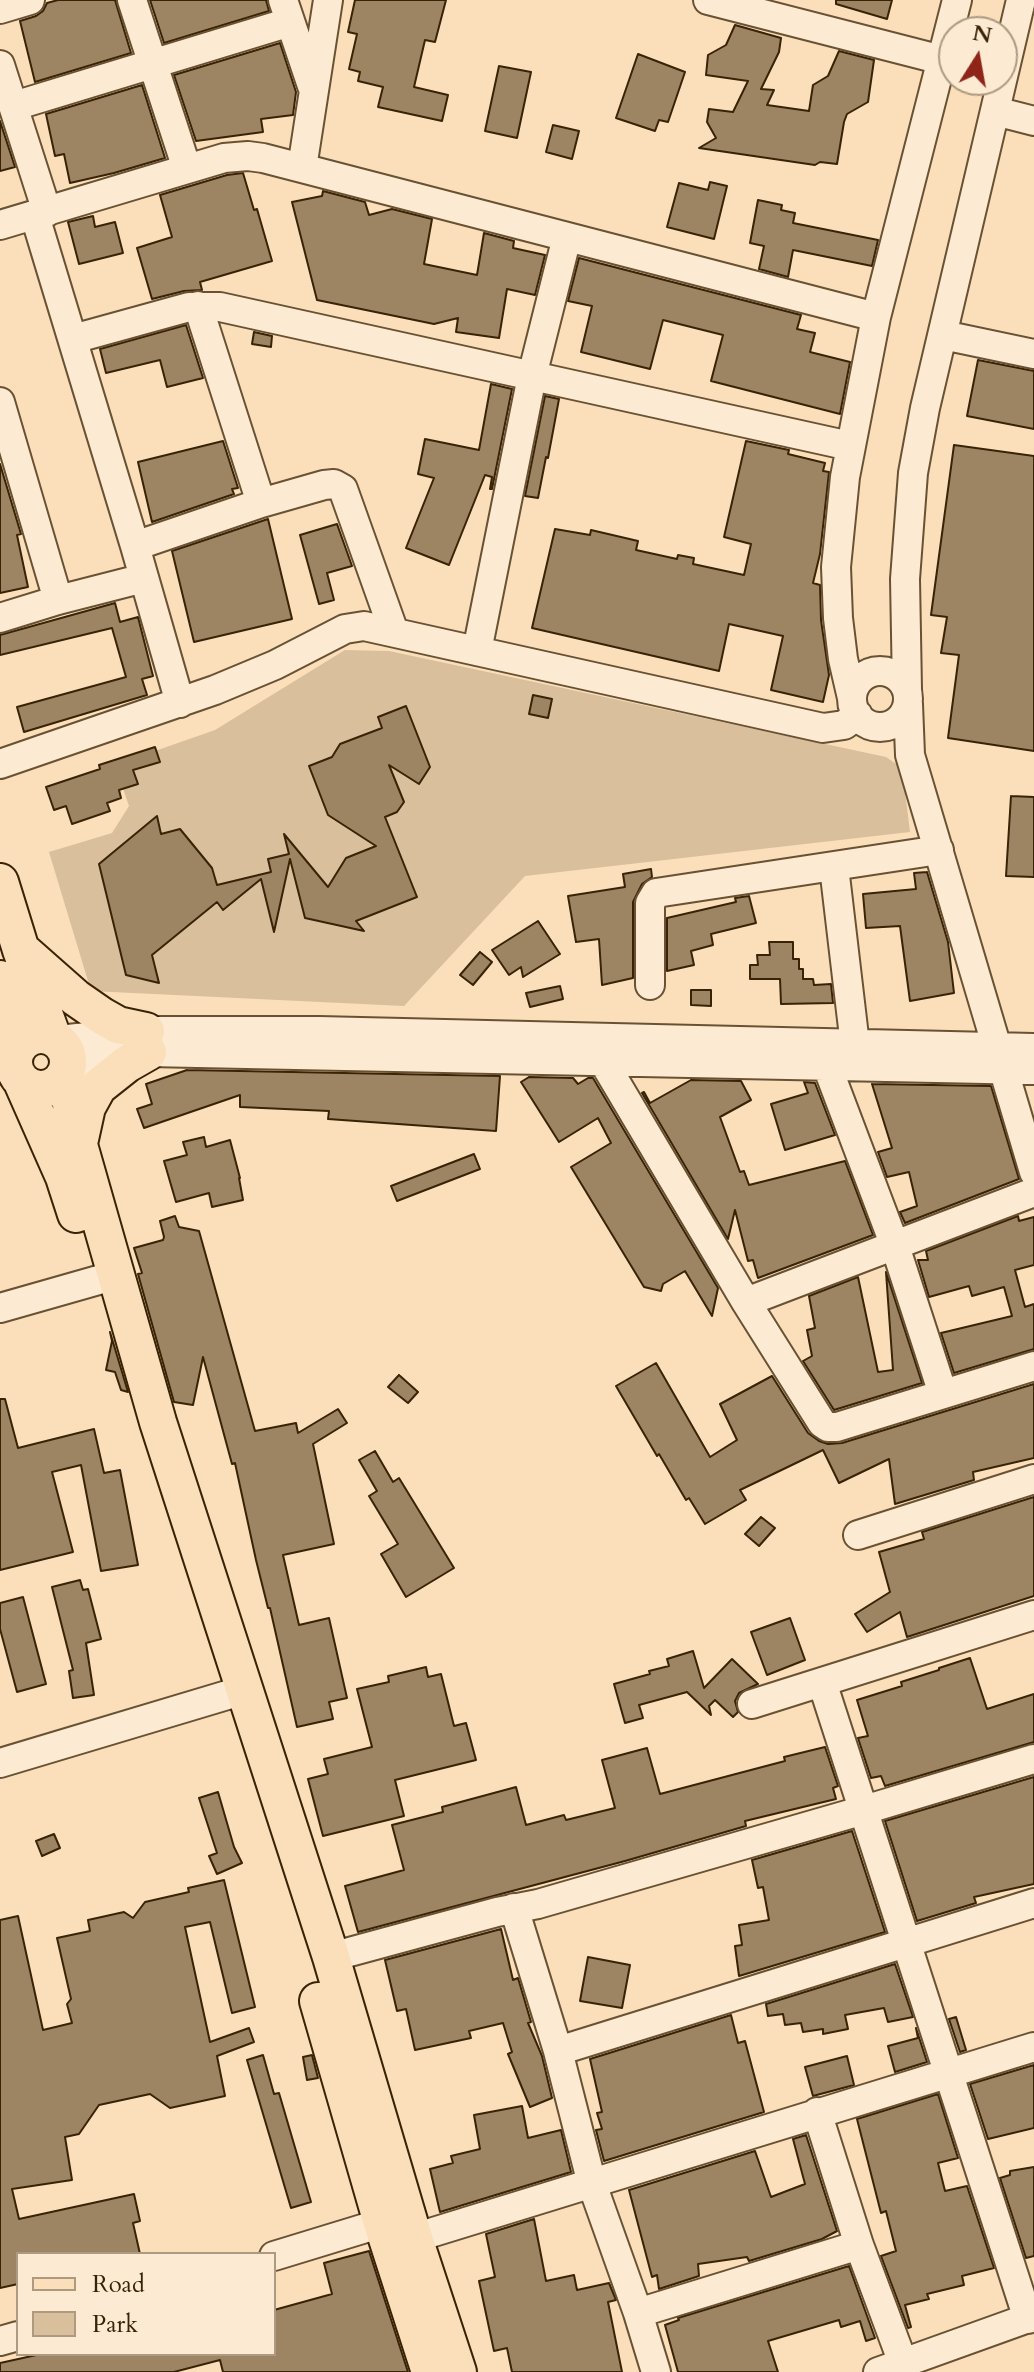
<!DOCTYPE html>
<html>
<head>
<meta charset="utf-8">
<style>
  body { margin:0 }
  #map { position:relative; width:1034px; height:2372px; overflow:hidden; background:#fadfba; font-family:Cardo,serif }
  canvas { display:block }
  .legend { position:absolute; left:16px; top:2252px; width:260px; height:104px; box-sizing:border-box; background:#fcead2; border:2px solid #ae9a80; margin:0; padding:10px 14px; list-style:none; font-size:24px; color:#392306 }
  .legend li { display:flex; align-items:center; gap:16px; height:40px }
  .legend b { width:40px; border:2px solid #ae9a80 }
  .north { position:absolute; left:938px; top:16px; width:80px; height:80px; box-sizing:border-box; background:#fcead2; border:2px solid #ae9a80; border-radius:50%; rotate:11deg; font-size:22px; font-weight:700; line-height:32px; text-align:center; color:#392306 }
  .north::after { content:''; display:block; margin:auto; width:28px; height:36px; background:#8f2418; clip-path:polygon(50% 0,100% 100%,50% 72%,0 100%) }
</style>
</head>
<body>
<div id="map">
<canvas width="1034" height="2372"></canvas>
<ul class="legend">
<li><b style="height:10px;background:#fadfba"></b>Road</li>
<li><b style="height:22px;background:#d9bf9b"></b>Park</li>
</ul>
<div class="north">N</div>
</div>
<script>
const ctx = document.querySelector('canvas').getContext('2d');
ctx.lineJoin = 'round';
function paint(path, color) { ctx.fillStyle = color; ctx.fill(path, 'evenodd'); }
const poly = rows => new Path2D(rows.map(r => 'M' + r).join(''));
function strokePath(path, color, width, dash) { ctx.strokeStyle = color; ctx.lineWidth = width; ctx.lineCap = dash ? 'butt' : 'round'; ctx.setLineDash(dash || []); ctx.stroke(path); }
const green = poly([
  [345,650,389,651,886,757,902,768,910,832,525,876,404,1006,91,991,49,852,112,833,129,806,115,765,215,730]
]);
const building = poly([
  [58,0,115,0,131,53,35,82,20,21,36,16,43,11,47,3,58,0],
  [150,0,266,0,269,11,164,43,150,0],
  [355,0,446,0,435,42,425,40,414,87,448,95,442,121,378,107,383,87,358,81,360,72,349,69,357,34,348,32,355,0],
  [836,0,892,0,887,19,836,4,836,0],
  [735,25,781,38,779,52,761,89,774,90,767,105,809,111,813,85,828,76,839,51,874,60,868,102,847,114,844,122,837,164,820,162,815,165,699,148,716,138,707,122,709,109,733,112,748,81,706,75,708,55,726,45,735,25],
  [280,43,296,92,293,115,261,119,263,132,196,141,174,75,280,43],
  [638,54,685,72,668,122,659,120,655,131,616,118,638,54],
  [499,66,531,72,517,138,485,131,499,66],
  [142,85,165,158,114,173,70,183,64,154,55,156,46,114,142,85],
  [0,121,15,167,0,171,0,121],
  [553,125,579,131,572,159,546,152,553,125],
  [243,173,254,210,257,209,272,261,200,282,202,290,184,291,152,299,137,248,172,237,160,195,227,175,243,173],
  [710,182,727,186,714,239,667,227,679,183,708,190,710,182],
  [323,191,365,202,369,215,392,209,432,219,424,264,477,275,484,233,514,241,513,248,545,255,535,295,507,289,499,338,456,332,458,318,434,324,317,300,292,202,322,196,323,191],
  [758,200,782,205,781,210,795,213,793,223,878,240,872,266,793,250,788,277,759,269,764,246,750,243,758,200],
  [93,216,95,227,115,222,123,253,79,264,68,222,93,216],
  [579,258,801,315,797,329,815,333,810,352,850,362,840,414,711,381,723,335,663,320,650,369,581,352,592,306,568,301,579,258],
  [186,325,203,378,167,387,160,360,106,373,100,349,186,325],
  [254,332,272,336,271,347,252,344,254,332],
  [978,360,1034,371,1034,429,967,416,978,360],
  [491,384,512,389,492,489,490,489,492,477,485,475,449,565,406,548,434,478,418,474,425,439,479,450,491,384],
  [545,396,559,399,548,458,546,457,538,498,525,496,545,396],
  [223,441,238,488,232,489,234,494,152,522,138,462,223,441],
  [746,441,789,450,788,454,825,463,823,471,829,472,820,554,813,583,820,585,821,620,829,675,823,702,771,690,783,636,729,624,719,671,532,628,555,529,590,535,591,530,638,541,636,550,677,559,678,555,694,558,693,564,744,575,751,544,724,537,746,441],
  [954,445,1034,456,1034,751,948,738,959,655,941,653,947,617,931,615,954,445],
  [0,464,21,534,17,535,28,587,0,593,0,464],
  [268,519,292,619,194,642,172,551,268,519],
  [337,524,352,566,327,573,334,600,319,604,300,535,337,524],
  [115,603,120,622,138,617,153,676,142,679,147,695,24,732,17,707,126,677,112,628,0,655,0,635,115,603],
  [533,695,552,699,548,718,529,714,533,695],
  [406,706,430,767,419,784,389,765,404,802,397,812,385,817,417,897,356,921,364,931,305,918,290,859,274,932,261,879,223,910,217,902,152,955,159,983,126,975,99,864,157,816,161,834,180,829,212,868,217,885,271,872,268,859,289,854,284,834,328,887,346,858,376,846,328,815,309,766,332,757,340,744,382,728,378,717,406,706],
  [155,747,160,762,133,770,138,784,119,790,121,798,107,803,110,811,72,824,66,806,54,810,46,787,100,769,99,765,155,747],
  [1011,796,1034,797,1034,877,1006,876,1011,796],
  [651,869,652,877,642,884,633,902,633,978,602,985,599,939,576,942,568,896,625,887,623,874,651,869],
  [927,872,948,942,954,993,910,1001,900,926,866,928,863,894,916,889,914,873,927,872],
  [749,896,756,923,711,934,713,945,691,951,694,965,667,971,667,918,736,902,735,898,749,896],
  [538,921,560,954,523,977,521,967,509,975,492,950,538,921],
  [769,942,793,942,793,959,799,959,799,969,803,969,803,979,813,979,814,985,831,984,833,1003,781,1004,780,979,750,979,750,965,758,965,757,955,770,955,769,942],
  [480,952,492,962,473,985,460,975,480,952],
  [560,986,563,999,530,1007,526,993,560,986],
  [691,990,711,990,711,1006,691,1005,691,990],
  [187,1070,500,1076,496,1131,328,1119,329,1111,240,1107,240,1095,144,1128,137,1109,152,1104,146,1084,187,1070],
  [529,1077,573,1078,578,1084,588,1078,593,1078,718,1288,712,1316,685,1271,663,1284,661,1291,644,1287,571,1167,611,1143,598,1118,559,1142,521,1082,529,1077],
  [691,1080,741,1081,751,1100,720,1117,740,1172,744,1171,749,1185,845,1161,873,1235,758,1278,753,1260,748,1261,735,1210,728,1239,642,1093,644,1092,650,1103,691,1080],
  [804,1082,815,1083,835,1135,785,1150,771,1104,808,1093,804,1082],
  [872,1084,991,1086,1019,1179,905,1223,900,1212,917,1206,909,1172,887,1177,878,1152,892,1148,872,1084],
  [204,1137,206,1147,230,1140,240,1178,239,1178,243,1200,212,1207,209,1193,176,1202,164,1161,187,1155,183,1142,204,1137],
  [474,1154,480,1169,397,1201,391,1186,474,1154],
  [175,1216,179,1227,199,1231,255,1431,296,1423,298,1433,338,1409,347,1423,313,1444,334,1544,283,1555,299,1625,329,1618,347,1698,329,1702,333,1719,297,1727,270,1608,268,1608,256,1560,235,1463,232,1464,203,1357,193,1405,174,1402,138,1274,142,1273,134,1248,163,1240,164,1237,160,1221,175,1216],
  [1018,1216,1019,1221,1034,1217,1034,1265,1015,1270,1025,1307,1034,1304,1034,1349,954,1373,941,1333,1012,1316,1004,1287,972,1296,969,1286,929,1297,918,1260,928,1260,926,1251,1018,1216],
  [886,1272,922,1383,834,1410,803,1361,812,1356,807,1330,815,1328,809,1296,858,1277,878,1372,893,1370,886,1272],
  [110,1332,128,1392,121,1390,115,1372,106,1370,112,1341,110,1332],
  [656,1363,710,1457,737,1440,720,1404,772,1376,808,1433,819,1441,828,1444,842,1443,1034,1384,1034,1458,973,1472,974,1480,895,1504,889,1459,839,1483,823,1450,740,1490,746,1500,705,1524,689,1498,686,1500,659,1454,657,1456,616,1386,656,1363],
  [399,1375,418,1392,408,1403,388,1387,399,1375],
  [0,1399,5,1399,18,1448,94,1429,104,1473,120,1470,138,1565,101,1571,81,1465,52,1472,73,1552,0,1570,0,1399],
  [375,1451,393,1482,399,1478,454,1568,406,1597,381,1554,398,1544,369,1496,377,1491,359,1460,375,1451],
  [1034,1497,1034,1596,907,1637,900,1612,867,1632,855,1614,890,1592,879,1552,924,1539,922,1532,1034,1497],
  [761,1517,775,1528,759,1546,745,1534,761,1517],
  [80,1580,83,1590,88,1589,101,1639,86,1643,94,1695,73,1698,69,1671,73,1670,52,1587,80,1580],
  [23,1597,46,1684,17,1692,0,1629,0,1603,23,1597],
  [790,1618,805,1660,767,1675,751,1632,790,1618],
  [693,1651,704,1688,732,1659,758,1684,739,1693,735,1701,738,1712,733,1717,715,1700,709,1706,711,1715,687,1692,639,1705,643,1718,625,1723,614,1684,650,1674,649,1671,669,1666,667,1659,693,1651],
  [970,1658,987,1709,1034,1694,1034,1742,885,1786,881,1776,871,1778,858,1738,868,1736,857,1700,902,1686,901,1682,939,1670,939,1668,970,1658],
  [426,1667,428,1677,441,1674,454,1726,466,1723,476,1760,395,1780,404,1816,323,1836,308,1779,328,1774,324,1759,372,1747,357,1689,389,1682,388,1676,426,1667],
  [825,1747,838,1786,833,1788,836,1799,745,1821,746,1826,625,1861,358,1932,345,1886,404,1870,392,1825,443,1812,442,1807,516,1787,526,1825,564,1815,566,1820,615,1808,602,1760,647,1748,660,1794,785,1761,784,1757,825,1747],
  [1034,1777,1034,1884,974,1897,976,1903,917,1921,885,1821,1034,1777],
  [218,1792,234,1847,242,1863,217,1874,209,1856,217,1853,199,1798,218,1792],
  [852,1831,885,1932,739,1976,735,1946,742,1945,739,1925,769,1920,763,1887,758,1888,752,1860,852,1831],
  [54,1834,60,1848,42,1856,36,1841,54,1834],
  [224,1880,255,2007,232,2013,210,1922,185,1927,210,2042,249,2028,254,2042,217,2056,225,2096,170,2108,150,2094,99,2105,79,2134,65,2137,72,2180,12,2189,19,2219,134,2194,140,2221,133,2223,140,2254,18,2254,18,2284,0,2288,0,1920,18,1916,43,2030,72,2023,67,2004,71,1999,57,1938,90,1931,88,1920,124,1912,133,1918,145,1902,189,1892,188,1888,224,1880],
  [501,1929,513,1980,518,1978,531,2022,528,2023,542,2056,552,2098,530,2107,508,2054,512,2052,503,2023,469,2031,471,2038,415,2050,406,2009,397,2011,385,1960,501,1929],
  [588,1957,630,1965,622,2008,580,2001,588,1957],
  [895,1964,913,2017,888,2022,884,2008,845,2015,848,2029,823,2034,823,2029,803,2032,801,2023,785,2025,783,2014,768,2016,766,2004,895,1964],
  [731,2015,738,2043,745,2041,764,2112,604,2161,596,2130,602,2129,597,2113,602,2112,590,2059,731,2015],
  [956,2017,966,2050,960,2052,949,2019,956,2017],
  [916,2028,927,2062,895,2072,888,2046,918,2038,916,2028],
  [263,2055,274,2094,279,2093,311,2202,291,2208,247,2060,263,2055],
  [312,2055,318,2078,307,2080,303,2057,312,2055],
  [847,2056,854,2085,813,2096,805,2067,847,2056],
  [1034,2065,1034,2128,988,2139,970,2084,1034,2065],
  [938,2094,958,2158,938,2163,945,2191,967,2186,994,2268,962,2276,964,2285,927,2294,929,2299,905,2305,911,2327,908,2328,881,2256,896,2251,886,2211,881,2213,857,2119,938,2094],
  [522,2106,528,2138,561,2130,571,2172,440,2212,430,2169,453,2163,451,2156,480,2149,474,2115,522,2106],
  [806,2135,837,2231,822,2239,749,2261,747,2257,698,2264,699,2276,659,2289,657,2275,652,2277,629,2190,755,2151,771,2197,805,2184,793,2139,806,2135],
  [1034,2167,1034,2256,1026,2258,1000,2178,1010,2175,1010,2171,1034,2167],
  [534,2219,546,2281,574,2275,577,2290,609,2283,616,2300,608,2302,622,2372,512,2372,507,2348,494,2351,479,2281,495,2277,486,2234,534,2219],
  [369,2251,408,2372,223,2372,220,2360,174,2372,0,2372,0,2363,41,2354,274,2354,274,2310,332,2294,324,2263,369,2251],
  [849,2266,875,2338,866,2341,860,2321,841,2327,839,2320,768,2341,778,2372,678,2372,665,2325,679,2320,678,2318,849,2266]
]);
const minor = poly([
  [132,0,187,169],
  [283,0,312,86],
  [708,0,942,60],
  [0,9,30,0],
  [0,65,47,212],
  [14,106,290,22],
  [995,111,1034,121],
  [302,168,328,0],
  [35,216,135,546,180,703],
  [0,225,224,158,248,156,263,158,876,317],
  [943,335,1034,354],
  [73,339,189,307,220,307,850,446],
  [0,402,58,600],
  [261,503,324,485,334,484,343,489,394,632],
  [135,546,261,503,198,306],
  [0,618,58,600,144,578],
  [477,651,532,376,567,237],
  '852 699a28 28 0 1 1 56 0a28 28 0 1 1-56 0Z',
  [907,689,905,579,913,473,925,408,1021,0],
  [852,698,843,659,838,618,836,567,845,477,876,317,957,0],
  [908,704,910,755,1034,1172],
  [0,764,215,690,275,665,345,629,364,626,823,728,844,725,858,715],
  [834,867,855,1045],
  [650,985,650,903,656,893,939,850],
  [58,1040,146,1031,319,1031,1034,1048],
  [603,1061,746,1302,822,1423,828,1427,837,1427,1034,1366],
  [827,1066,895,1246,943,1394],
  [68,1067,148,1052,1034,1070],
  [746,1302,1034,1192],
  [0,1308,116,1275],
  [858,1535,1034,1479],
  [822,1682,1028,2319],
  [752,1704,1034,1615],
  [0,1763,244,1690],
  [514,1908,558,2051,592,2184,638,2313,656,2372],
  [331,1957,497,1912,538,1904,864,1810,1034,1759],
  [558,2051,1034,1903],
  [817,2112,859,2245,903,2363],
  [414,2238,1034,2047],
  [274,2256,382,2223],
  [638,2313,859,2245],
  [0,2341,18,2336],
  [878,2372,1034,2316]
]);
const major = poly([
  [0,882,21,950,53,1038],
  [25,953,76,998,102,1016,118,1025,146,1031],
  [0,979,16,1051],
  '14 1062a27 27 0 1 1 54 0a27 27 0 1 1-54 0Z',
  [65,1074,79,1145,158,1422,331,1957,414,2238,458,2372],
  [22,1082,64,1177,76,1214],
  [80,1139,87,1107,98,1087,127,1064,148,1052],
  [318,2001,382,2223,430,2372]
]);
paint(green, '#d9bf9b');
paint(building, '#9d8564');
strokePath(building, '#392306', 2);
strokePath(minor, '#695233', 32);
strokePath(major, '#392306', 40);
strokePath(minor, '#fcead2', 28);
strokePath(major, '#fadfba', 36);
</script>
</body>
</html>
